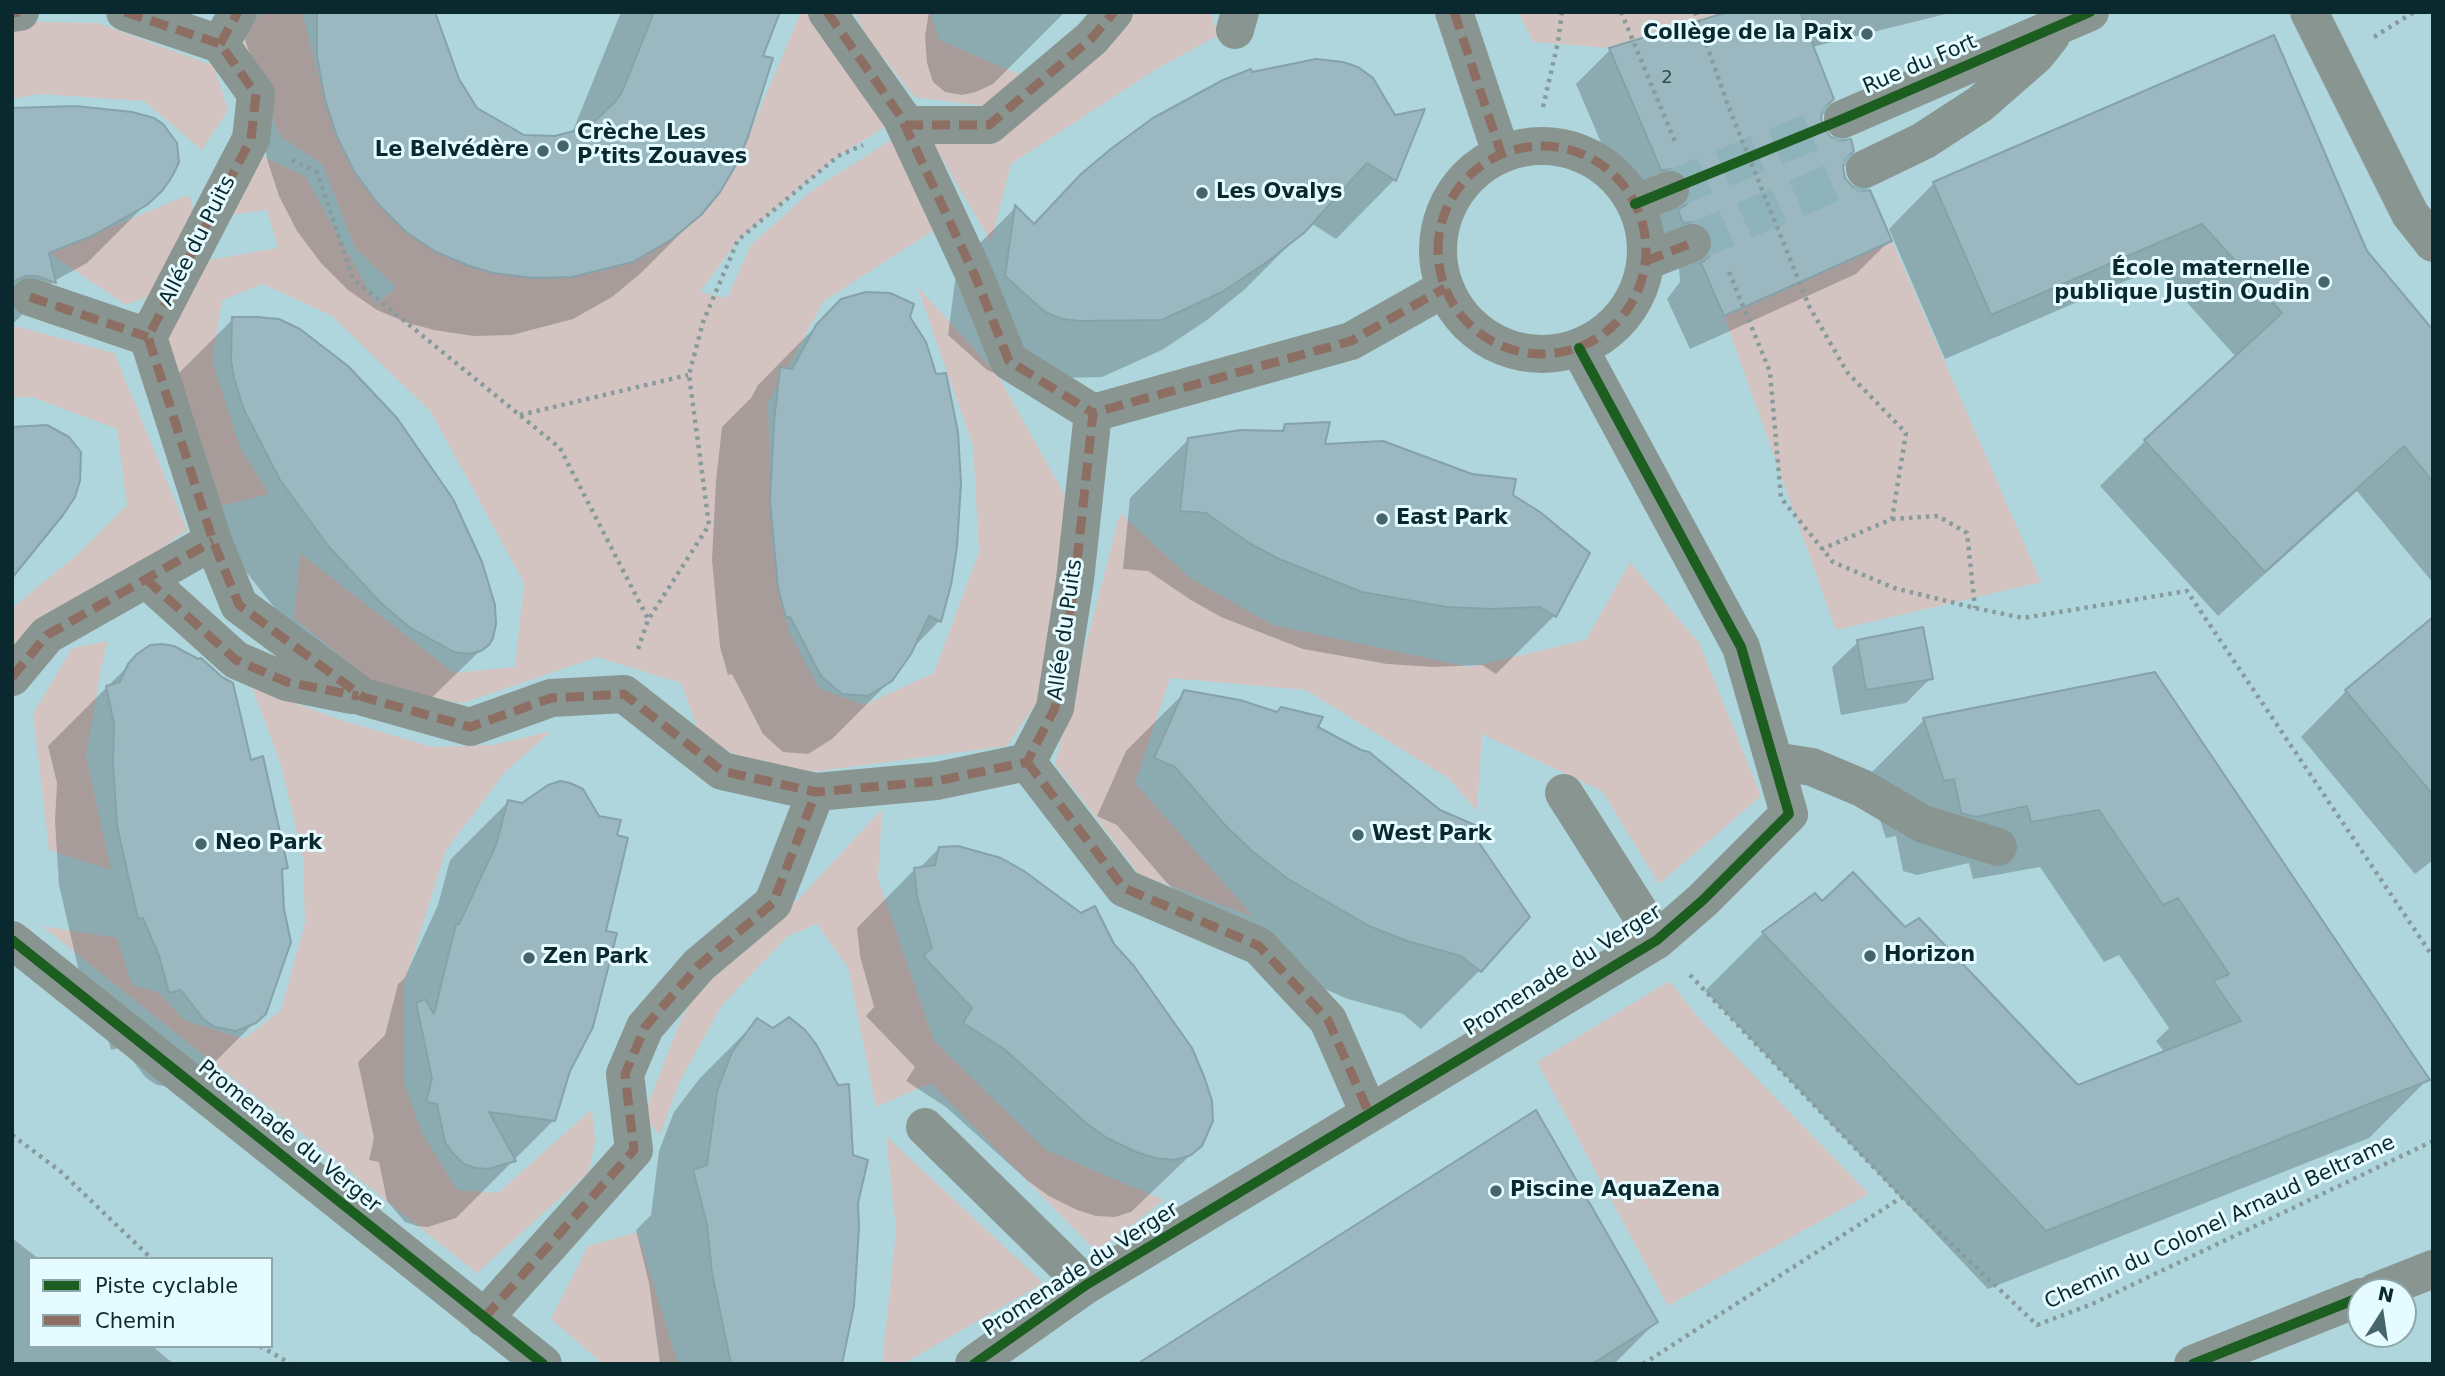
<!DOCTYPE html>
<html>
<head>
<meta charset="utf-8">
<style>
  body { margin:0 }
  #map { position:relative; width:2445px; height:1376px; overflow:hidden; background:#afd6dd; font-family:"DejaVu Sans",sans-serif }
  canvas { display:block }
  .frame { position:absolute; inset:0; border:14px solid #0a292e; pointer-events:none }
  .legend { position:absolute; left:28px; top:1257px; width:245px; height:91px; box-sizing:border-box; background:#e6fbff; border:2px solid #8ea7ab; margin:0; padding:9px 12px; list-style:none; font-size:21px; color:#0a292e }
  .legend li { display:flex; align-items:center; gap:14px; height:35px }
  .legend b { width:35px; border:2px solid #8ea7ab }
  .north { position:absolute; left:2347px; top:1278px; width:70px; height:70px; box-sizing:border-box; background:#e6fbff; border:2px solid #8ea7ab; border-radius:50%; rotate:12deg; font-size:19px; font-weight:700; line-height:28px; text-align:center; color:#0a292e }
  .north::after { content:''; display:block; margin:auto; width:24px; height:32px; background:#44666b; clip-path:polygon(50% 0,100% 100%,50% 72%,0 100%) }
</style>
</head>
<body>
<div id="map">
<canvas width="2445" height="1376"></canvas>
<div class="frame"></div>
<ul class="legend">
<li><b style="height:9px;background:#1b5e20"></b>Piste cyclable</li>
<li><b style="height:9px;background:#8d6e63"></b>Chemin</li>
</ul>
<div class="north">N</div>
</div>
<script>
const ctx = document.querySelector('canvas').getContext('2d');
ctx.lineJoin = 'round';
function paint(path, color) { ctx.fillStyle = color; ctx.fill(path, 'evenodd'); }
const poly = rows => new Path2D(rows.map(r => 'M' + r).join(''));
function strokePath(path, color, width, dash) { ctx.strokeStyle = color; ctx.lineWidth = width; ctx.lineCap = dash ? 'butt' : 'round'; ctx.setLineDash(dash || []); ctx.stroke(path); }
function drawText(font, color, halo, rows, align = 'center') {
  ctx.font = font + ' "DejaVu Sans",sans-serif'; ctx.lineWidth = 6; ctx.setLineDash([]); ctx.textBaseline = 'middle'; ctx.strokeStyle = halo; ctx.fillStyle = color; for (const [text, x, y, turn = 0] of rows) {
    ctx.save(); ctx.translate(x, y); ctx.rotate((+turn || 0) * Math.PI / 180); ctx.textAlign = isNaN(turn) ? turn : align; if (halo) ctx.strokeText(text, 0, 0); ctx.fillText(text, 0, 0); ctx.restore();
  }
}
const green = poly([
  [261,12,302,12,325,100,355,173,436,252,493,273,605,271,701,215,748,137,801,12,809,12,901,117,838,156,738,240,700,292,727,298,751,245,811,191,894,138,940,226,824,301,768,403,772,545,789,632,819,688,864,705,934,673,979,552,973,446,917,286,997,374,1066,497,1044,691,1007,746,819,771,772,774,700,736,681,683,597,657,463,703,383,690,294,618,300,553,454,673,515,667,524,583,431,412,332,316,263,284,222,300,212,361,240,447,269,494,217,507,166,337,203,261,278,248,267,210,230,215,258,154,305,176,376,304,396,287,355,248,323,165,280,136,241,42],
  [855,12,930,12,939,40,1023,76,991,107,915,97,866,36],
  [1125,12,1211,12,1217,36,1158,68,1011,164,991,242,926,131,988,144],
  [1518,12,1728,12,1609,48,1533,42],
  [12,21,98,23,214,66,228,110,202,150,144,101,39,94,12,99],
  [188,195,194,210,152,295,126,305,49,253],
  [1892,241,2041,582,1836,630,1724,316],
  [12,325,114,353,187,530,26,645,12,645,12,608,78,554,127,505,117,429,32,397,12,398],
  [1120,513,1189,577,1273,625,1469,667,1586,640,1630,562,1699,643,1761,796,1659,884,1602,791,1482,734,1477,811,1448,778,1306,690,1170,678,1135,783,1254,917,1139,874,1055,764],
  [108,641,101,668,86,756,111,870,49,850,33,714,72,648],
  [252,687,338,719,432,747,492,745,552,731,505,772,446,850,404,984,404,1084,422,1133,457,1190,498,1193,592,1109,595,1141,589,1172,477,1273,42,926,117,938,132,985,158,992,184,1020,244,1039,281,1010,305,923,303,859,281,765],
  [882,809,878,879,934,1041,1046,1150,1164,1200,1097,1252,931,1083,876,1107,848,968,817,924,788,936,722,1005,679,1083,660,1135,643,1117,681,1019,716,960,799,899],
  [1669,981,1704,1024,1869,1194,1668,1306,1537,1062],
  [886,1136,1043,1283,903,1364,882,1364,896,1231],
  [637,1232,678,1364,603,1364,551,1319,588,1246]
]);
const shadow = poly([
  [236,12,433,12,457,80,476,109,524,136,555,138,572,133,621,12,777,12,700,214,641,273,612,297,573,319,512,335,473,336,434,330,408,323,377,310,348,290,321,263,297,231,279,196,267,159,260,116,260,85],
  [929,12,1065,12,993,84,976,92,962,95,945,92,933,82,927,63,925,36],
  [1734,12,1954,12,1812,47,1823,108,1819,117,1821,128,1845,157,1842,167,1843,179,1890,240,1856,274,1690,349,1667,299,1680,282,1679,269,1645,246,1658,229,1656,216,1627,203,1576,84,1610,50],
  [2273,37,2366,251,2433,333,2433,583,2357,491,2218,616,2100,486,2145,441,2236,357,2156,268,1945,359,1889,229,1934,183],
  [1252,74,1394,117,1422,112,1394,180,1336,239,1311,223,1244,290,1207,320,1162,350,1102,377,1021,379,1004,377,987,370,948,335,957,266,1015,208,1033,225,1082,176],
  [12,112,146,204,87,263,54,281,12,325],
  [841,301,908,317,949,585,939,621,911,650,891,680,832,739,808,754,783,752,763,734,732,674,728,675,720,647,712,560,716,481,722,427,751,398,758,385],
  [233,319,487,644,420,709,297,636,235,558,175,377],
  [1286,426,1323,446,1511,496,1588,553,1554,616,1496,674,1482,665,1433,667,1387,664,1303,649,1221,617,1191,600,1148,571,1123,569,1130,498,1189,439,1279,432],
  [2433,620,2433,860,2415,874,2301,737,2346,691],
  [1858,642,1931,678,1906,703,1841,715,1832,667],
  [138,656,250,762,286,867,280,873,264,1013,196,1081,176,1088,157,1085,146,1078,122,1047,111,1050,102,1015,80,976,59,885,55,821,57,783,48,746],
  [2154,674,2427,1080,2369,1138,1988,1289,1705,991,1763,933,1822,903,1905,929,2078,1087,2165,1053,2156,1041,2169,1028,2119,955,2104,962,2040,867,1973,879,1969,863,1917,875,1903,871,1896,836,1886,838,1866,778,1924,720],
  [1185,692,1316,727,1475,840,1527,916,1479,971,1421,1029,1403,1014,1348,999,1311,983,1195,910,1167,883,1117,825,1097,816,1126,751],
  [508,802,568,1071,554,1120,456,1218,428,1227,417,1226,405,1222,387,1201,379,1162,369,1160,374,1138,358,1062,385,1035,398,984,404,979,438,905,450,860],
  [939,848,1201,1145,1131,1212,1115,1217,1096,1216,1077,1210,1049,1196,1028,1181,946,1107,906,1081,915,1067,866,1016,874,1007,860,956,857,928,915,869,919,869],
  [758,1020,856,1203,839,1364,660,1364,649,1283,636,1230,651,1215,659,1151,674,1112,700,1078],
  [12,1238,39,1259,30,1259,30,1346,152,1346,174,1364,12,1364],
  [1656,1322,1614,1364,1140,1364]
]);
const building = poly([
  [317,12,435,12,459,79,477,108,524,135,555,136,578,130,596,120,615,102,622,92,654,12,780,12,763,56,773,58,748,137,736,165,720,192,701,215,672,239,633,262,572,277,532,278,493,273,467,265,436,252,406,232,379,205,355,173,337,137,325,100,317,57,317,12],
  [1728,12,1800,12,1834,99,1825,107,1821,117,1823,127,1831,137,1840,141,1851,139,1854,151,1847,157,1843,167,1845,178,1853,187,1863,191,1870,190,1892,241,1724,316,1701,263,1709,257,1713,247,1712,234,1705,226,1696,222,1683,223,1678,210,1687,204,1691,194,1690,181,1684,173,1674,169,1661,170,1609,48,1728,12],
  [2274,35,2367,251,2433,330,2433,482,2404,446,2265,572,2144,440,2282,313,2202,224,1991,315,1933,182,2274,35],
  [1316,59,1343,62,1358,67,1373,78,1395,115,1425,109,1396,181,1367,163,1305,232,1267,262,1222,292,1162,320,1080,321,1062,319,1045,312,1005,276,1015,205,1034,224,1081,174,1112,148,1153,118,1223,80,1251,69,1252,72,1316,59],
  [75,106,132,112,154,118,163,124,177,143,179,162,173,175,163,190,147,205,92,236,49,253,56,283,37,276,26,276,16,280,12,285,12,108,75,106],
  [866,292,890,293,914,304,910,317,926,342,936,374,946,373,958,432,961,483,957,547,951,585,941,622,929,616,911,654,892,681,868,696,842,694,821,676,790,617,786,618,778,588,770,501,774,422,780,367,792,369,816,325,841,299,866,292],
  [232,317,257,317,279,319,300,329,348,366,397,418,453,499,482,562,495,605,496,624,493,638,489,645,481,651,469,654,454,652,409,627,380,602,329,547,280,480,244,410,234,378,231,361,232,317],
  [1330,422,1325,444,1383,441,1472,474,1516,479,1513,495,1540,512,1590,553,1556,617,1540,607,1492,609,1446,607,1362,592,1279,559,1249,543,1206,513,1180,511,1188,438,1241,430,1283,431,1285,424,1330,422],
  [47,425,69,437,81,452,80,481,75,497,63,515,12,578,12,427,47,425],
  [2433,617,2433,795,2345,690,2433,617],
  [1923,627,1933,679,1866,690,1857,640,1923,627],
  [162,644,174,646,198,659,201,658,222,677,233,683,251,760,263,756,288,868,282,869,284,909,291,942,266,1014,256,1023,236,1031,215,1027,204,1020,181,990,169,993,159,956,143,918,138,919,117,826,113,762,114,724,106,686,120,682,128,664,137,654,150,645,162,644],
  [2155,672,2430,1080,2046,1231,1762,932,1815,893,1822,901,1853,872,1905,927,1919,918,2078,1085,2241,1021,2213,981,2229,974,2178,898,2163,905,2099,810,2031,822,2027,806,1976,817,1961,813,1954,779,1944,781,1923,718,2155,672],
  [1184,690,1240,700,1277,712,1281,707,1323,717,1318,727,1361,750,1369,752,1440,810,1484,829,1477,840,1530,917,1481,972,1461,956,1407,941,1369,926,1288,879,1253,852,1225,825,1175,767,1154,758,1184,690],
  [560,781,570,783,583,789,599,816,621,820,617,835,628,838,606,931,617,933,593,1027,570,1071,555,1121,489,1112,516,1161,488,1169,476,1168,464,1164,453,1153,445,1142,437,1104,426,1102,432,1078,416,1003,425,999,434,1014,456,924,459,924,496,845,508,800,522,803,548,785,560,781],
  [958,846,1001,858,1024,871,1081,913,1095,906,1114,944,1134,966,1192,1048,1205,1079,1212,1101,1213,1121,1202,1146,1191,1155,1175,1160,1155,1158,1136,1152,1107,1138,1086,1123,1004,1049,963,1023,972,1008,923,956,932,948,917,897,914,868,935,865,939,847,958,846],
  [789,1017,805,1030,816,1044,838,1085,849,1084,853,1155,868,1160,858,1203,859,1227,854,1306,842,1364,731,1364,712,1273,707,1224,693,1170,707,1165,717,1091,732,1052,757,1018,773,1028,789,1017],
  [1536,1110,1658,1322,1592,1364,1137,1364,1536,1110]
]);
const minorTunnel = poly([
  [1670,190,1843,119],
  [1692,243,1865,169]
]);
const path = poly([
  [1621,12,1676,144],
  [1695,12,1729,108,1809,306,1847,372,1906,433,1892,519,1822,549],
  [2374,37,2414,12],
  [1543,107,1558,42,1562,12],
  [292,160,317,172,353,279,560,448,648,619],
  [1729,272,1770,372,1781,498,1833,562,1894,588,1975,608,2023,618,2187,591,2433,957],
  [520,415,688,375],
  [1892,519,1938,516,1967,533,1975,608],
  [638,649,648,620,709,525,689,375,703,322,738,240,838,156,863,145],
  [1690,975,1902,1197,2037,1325,2092,1304,2433,1141],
  [12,1135,60,1171,152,1259],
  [260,1346,291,1364],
  [1643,1364,1902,1197]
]);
const minor = poly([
  [125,12,220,44,256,94,251,139,148,337,213,541,239,605,363,697,470,727,551,698,624,694,722,771,816,792,937,781,1027,762,1055,708,1075,580,1093,413,1351,341,1445,288],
  [827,12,901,117,975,276,1009,361,1093,413],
  [1454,12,1501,153],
  [2309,12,2410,214,2433,243],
  [12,13,20,12],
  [1235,30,1240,12],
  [220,44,238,12],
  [1843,119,2090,12],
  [905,125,989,125,1092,38,1114,12],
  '1438 250a104 104 0 1 1 208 0a104 104 0 1 1-208 0Z',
  [1865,169,1923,141,1980,104,2036,55,2051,36],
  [1635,204,1670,190],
  [1646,261,1692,243],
  [30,297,148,337],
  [146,579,236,660,287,682,352,695],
  [12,677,47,635,213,541],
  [1774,761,1812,767,1862,788,1923,824,1998,847],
  [1027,762,1124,888,1259,946,1328,1020,1369,1113],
  [1564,793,1657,940],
  [12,940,543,1364],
  [925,1127,1086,1285],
  [2375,1292,2433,1269],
  [484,1318,634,1150,625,1074,645,1027,699,965,773,903,816,792],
  [974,1364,1086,1285,1657,940,1703,900,1789,814,1741,647,1579,348],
  [2193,1364,2361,1297]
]);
const quiet = poly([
  [125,12,220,44,256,94,251,139,148,337,213,541,239,605,363,697,470,727,551,698,624,694,722,771,816,792,937,781,1027,762,1055,708,1075,580,1093,413,1351,341,1445,288],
  [827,12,901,117,975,276,1009,361,1093,413],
  [1454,12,1501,153],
  [12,13,20,12],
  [220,44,238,12],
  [905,125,989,125,1092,38,1114,12],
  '1438 250a104 104 0 1 1 208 0a104 104 0 1 1-208 0Z',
  [1646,261,1692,243],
  [30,297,148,337],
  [146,579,236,660,287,682,358,696],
  [12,677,47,635,213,541],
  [1027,762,1124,888,1259,946,1328,1020,1369,1113],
  [484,1318,634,1150,625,1074,645,1027,699,965,773,903,816,792]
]);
const cycleway = poly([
  [1635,204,1843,119,2090,12],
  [12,940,543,1364],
  [974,1364,1086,1285,1657,940,1703,900,1789,814,1741,647,1579,348],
  [2193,1364,2361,1297]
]);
const markers = [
  [1867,34,7,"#44666b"],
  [563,146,7,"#44666b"],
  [543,151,7,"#44666b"],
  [1202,193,7,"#44666b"],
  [2324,282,7,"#44666b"],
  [1382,519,7,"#44666b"],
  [1358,835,7,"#44666b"],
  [201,844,7,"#44666b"],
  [1870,956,7,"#44666b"],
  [529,958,7,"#44666b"],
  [1496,1191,7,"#44666b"]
];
const numberNames = [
  ["2",1667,78]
];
const poiNames = [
  ["Collège de la Paix",1853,34,"right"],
  ["Crèche Les",577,134],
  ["P’tits Zouaves",577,158],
  ["Le Belvédère",529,151,"right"],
  ["Les Ovalys",1216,193],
  ["École maternelle",2310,270,"right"],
  ["publique Justin Oudin",2310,294,"right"],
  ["East Park",1396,519],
  ["West Park",1372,835],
  ["Neo Park",215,844],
  ["Horizon",1884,956],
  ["Zen Park",543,958],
  ["Piscine AquaZena",1510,1191]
];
const streetNames = [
  ["Rue du Fort",1920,65,-23],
  ["Allée du Puits",198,241,-63],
  ["Allée du Puits",1066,630,-82],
  ["Promenade du Verger",1563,971,-32],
  ["Promenade du Verger",289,1137,39],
  ["Chemin du Colonel Arnaud Beltrame",2220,1223,-25],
  ["Promenade du Verger",1081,1270,-33]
];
paint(green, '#d3c4c2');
paint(shadow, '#0003');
paint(building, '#9bb8c1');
strokePath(building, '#85a2aa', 2);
strokePath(minorTunnel, '#8eb3ba', 38, [38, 19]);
strokePath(path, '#889b9c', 4.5, [3.5, 5]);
strokePath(minor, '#899591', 38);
strokePath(quiet, '#8d6e63', 9, [18, 9]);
strokePath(cycleway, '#1b5e20', 10);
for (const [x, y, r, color] of markers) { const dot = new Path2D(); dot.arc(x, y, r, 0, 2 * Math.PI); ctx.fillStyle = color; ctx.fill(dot); strokePath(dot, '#e6fbff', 2.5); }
drawText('18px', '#2e4d53', null, numberNames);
drawText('bold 21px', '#0a292e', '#e6fbff', poiNames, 'left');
drawText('21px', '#0a292e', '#e6fbff', streetNames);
</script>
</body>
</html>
